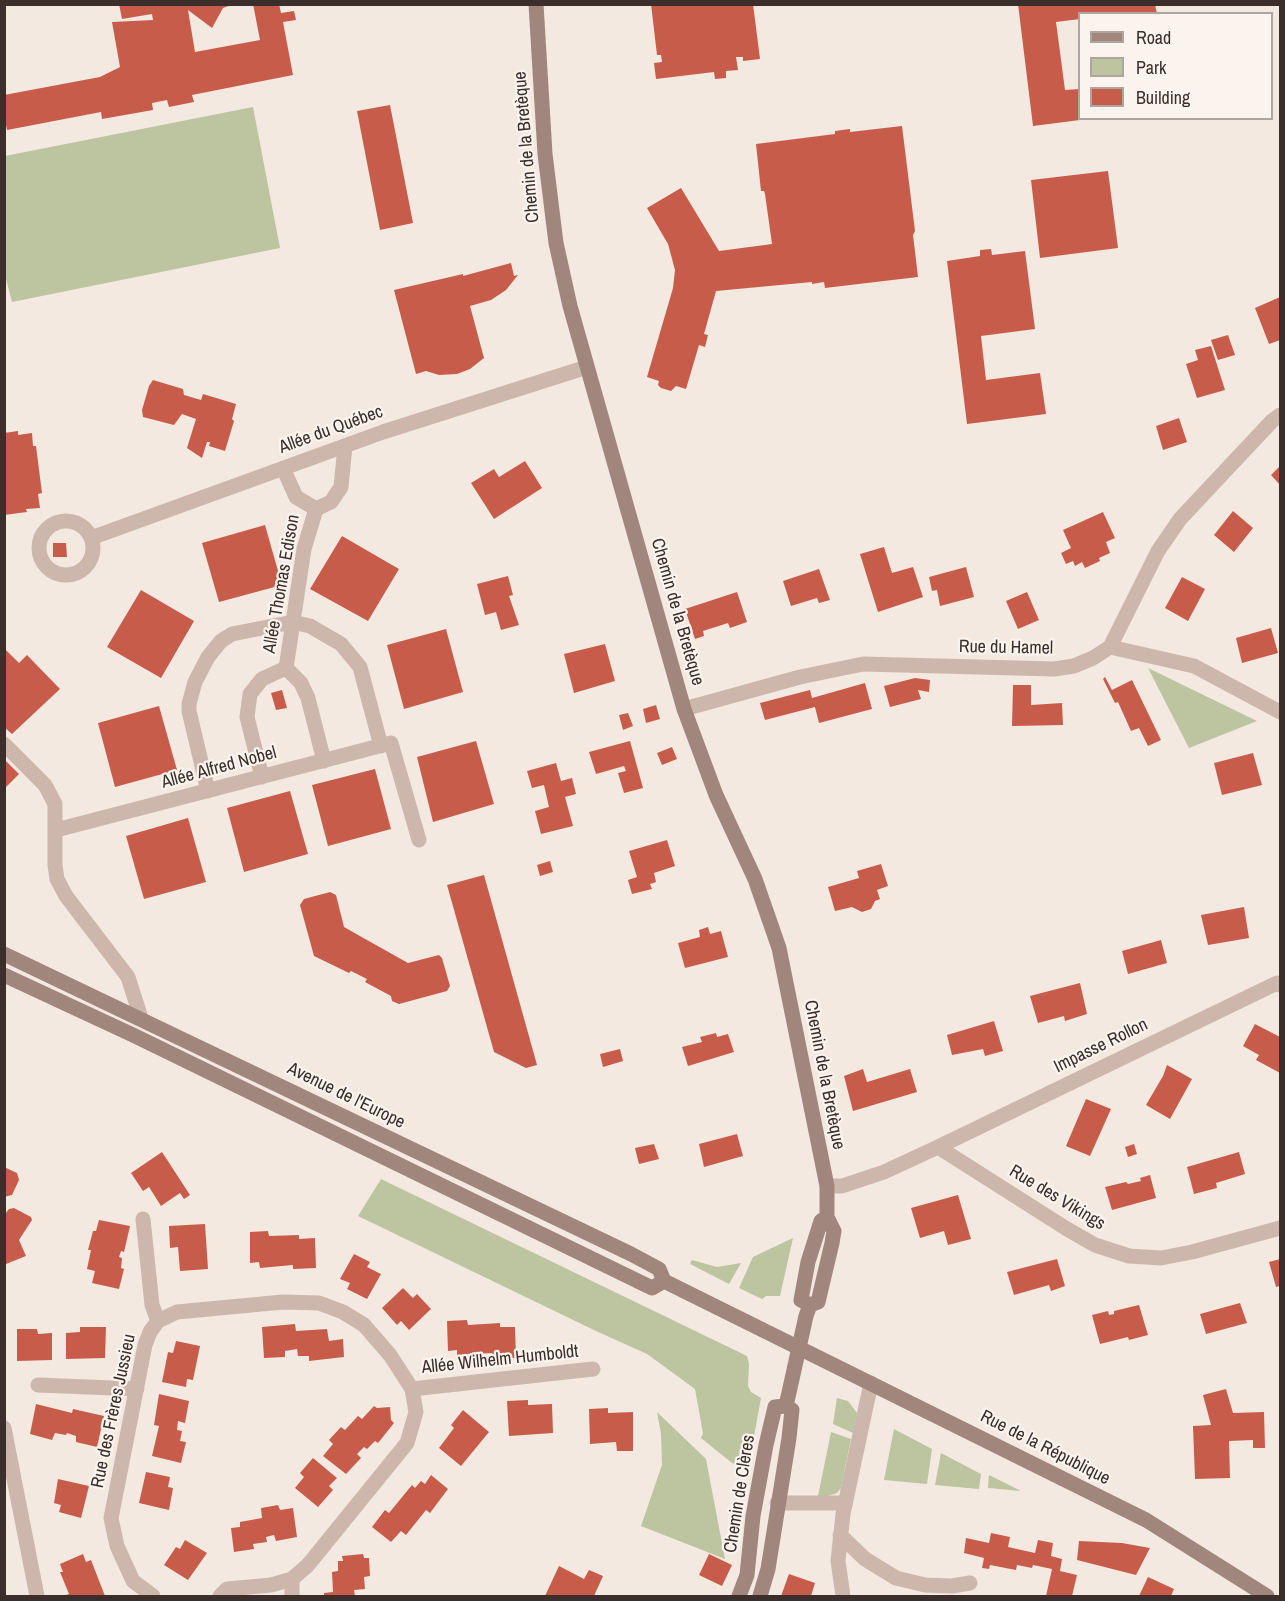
<!DOCTYPE html>
<html>
<head>
<meta charset="utf-8">
<style>
  body { margin:0 }
  #map { position:relative; width:1285px; height:1601px; overflow:hidden; background:#f4e9e1; font-family:"Archivo Narrow",sans-serif }
  canvas { display:block }
  .frame { position:absolute; inset:0; border:6px solid #3b2e2b; pointer-events:none }
  .legend { position:absolute; left:1078px; top:12px; width:195px; height:108px; box-sizing:border-box; background:#fbf3ee; border:2px solid #aea4a0; margin:0; padding:8px 10px; list-style:none; font-size:18px; color:#3b2e2b }
  .legend li { display:flex; align-items:center; gap:12px; height:30px }
  .legend b { width:30px; border:2px solid #aea4a0 }
</style>
</head>
<body>
<div id="map">
<canvas width="1285" height="1601"></canvas>
<div class="frame"></div>
<ul class="legend">
<li><b style="height:8px;background:#a1867d"></b>Road</li>
<li><b style="height:16px;background:#bcc4a0"></b>Park</li>
<li><b style="height:16px;background:#c75c4b"></b>Building</li>
</ul>
</div>
<script>
const ctx = document.querySelector('canvas').getContext('2d');
ctx.lineJoin = 'round';
function paint(path, color) { ctx.fillStyle = color; ctx.fill(path, 'evenodd'); }
const poly = rows => new Path2D(rows.map(r => 'M' + r).join(''));
function strokePath(path, color, width, dash) { ctx.strokeStyle = color; ctx.lineWidth = width; ctx.lineCap = dash ? 'butt' : 'round'; ctx.setLineDash(dash || []); ctx.stroke(path); }
function drawText(font, color, halo, rows, align = 'center') {
  ctx.font = font + ' "Archivo Narrow",sans-serif'; ctx.lineWidth = 4.5; ctx.setLineDash([]); ctx.textBaseline = 'middle'; ctx.strokeStyle = halo; ctx.fillStyle = color; for (const [text, x, y, turn = 0] of rows) {
    ctx.save(); ctx.translate(x, y); ctx.rotate((+turn || 0) * Math.PI / 180); ctx.textAlign = isNaN(turn) ? turn : align; if (halo) ctx.strokeText(text, 0, 0); ctx.fillText(text, 0, 0); ctx.restore();
  }
}
const green = poly([
  [253,107,280,248,12,302,5,275,5,156],
  [1148,668,1257,721,1189,748],
  [381,1179,747,1356,749,1364,748,1386,751,1392,761,1398,748,1469,732,1463,701,1438,703,1433,695,1389,647,1354,596,1331,358,1216],
  [793,1238,780,1296,766,1296,762,1299,739,1288,753,1257],
  [692,1260,717,1267,741,1263,729,1284,690,1264],
  [837,1398,848,1401,857,1413,853,1433,833,1424],
  [657,1412,706,1459,725,1559,641,1526,662,1465,661,1434],
  [894,1429,932,1449,927,1484,884,1480],
  [831,1432,851,1439,841,1488,837,1493,828,1496,818,1496],
  [941,1453,981,1474,979,1489,935,1485],
  [989,1475,1021,1491,988,1488]
]);
const building = poly([
  [119,4,234,4,223,8,212,28,188,10,195,52,260,40,253,4,279,4,281,13,294,11,296,20,283,22,293,75,192,95,194,102,169,107,167,100,152,103,153,110,102,119,101,112,7,130,4,116,4,95,100,77,120,67,112,22,153,20,152,14,122,19],
  [651,4,753,4,760,59,743,61,743,57,736,57,738,70,726,71,726,78,715,79,714,72,656,79,654,63,662,62,661,55,657,55],
  [1018,4,1155,4,1157,14,1080,14,1080,19,1056,22,1065,90,1080,89,1080,120,1033,126],
  [390,105,413,223,380,230,357,111],
  [902,126,915,231,913,235,918,277,825,288,824,282,812,284,812,282,716,291,704,334,708,335,705,347,699,345,686,389,676,386,671,391,661,388,658,385,659,381,647,377,673,288,675,270,668,244,647,208,681,188,719,251,772,244,765,194,764,191,761,191,756,144,835,134,835,131,850,129,850,132],
  [1108,171,1118,248,1040,258,1031,180],
  [991,249,992,255,1025,251,1035,329,981,336,986,380,1040,373,1046,414,967,424,947,261,980,256,980,250],
  [511,263,514,276,518,275,506,290,491,300,470,306,484,358,470,369,457,374,439,375,426,371,416,374,394,290,463,274,463,276],
  [1280,297,1280,330,1279,330,1280,340,1269,344,1255,308],
  [1228,335,1235,355,1218,360,1211,340],
  [1211,346,1225,390,1197,398,1186,364,1198,360,1195,350],
  [153,380,183,389,184,395,201,400,203,394,236,404,232,419,234,421,225,451,209,446,210,442,207,442,202,458,187,448,196,419,182,414,174,425,143,417,142,410,149,386],
  [1179,418,1187,442,1163,450,1156,426],
  [18,431,18,435,32,433,33,446,36,446,42,493,38,494,40,508,26,509,27,512,4,515,4,433],
  [525,461,542,488,494,519,471,483,494,469,499,477],
  [1280,466,1280,485,1271,475],
  [1233,511,1253,528,1234,552,1214,535],
  [1103,512,1115,538,1106,542,1110,553,1099,558,1100,561,1085,568,1082,562,1075,566,1073,561,1066,564,1061,553,1071,548,1063,530],
  [265,525,282,585,219,602,202,543],
  [342,536,399,569,368,621,310,589],
  [53,543,66,543,67,557,53,557],
  [884,547,892,573,913,567,923,597,878,612,860,554],
  [966,567,974,597,940,606,937,590,932,591,929,577],
  [819,569,830,600,819,603,817,598,791,606,783,581],
  [508,576,513,595,509,596,519,625,501,630,496,612,485,615,477,584],
  [1182,577,1205,589,1188,621,1165,608],
  [141,590,194,621,161,678,107,647],
  [737,592,747,622,730,628,728,623,703,631,704,636,695,639,685,609],
  [1027,592,1039,620,1018,629,1006,601],
  [1271,628,1278,653,1242,663,1236,638],
  [446,629,463,692,404,709,387,645],
  [605,644,615,681,574,693,564,654],
  [4,648,19,663,27,655,60,689,12,734,4,727],
  [1105,677,1112,690,1132,680,1161,740,1148,746,1139,728,1131,731,1118,702,1115,703,1103,679],
  [915,678,930,680,929,692,918,690,921,699,890,707,884,686],
  [865,683,872,709,819,723,815,707,765,720,760,703,810,690,812,698],
  [1013,685,1031,685,1031,705,1062,703,1063,725,1012,726],
  [282,690,287,708,276,710,271,693],
  [656,705,660,719,646,723,643,709],
  [159,706,177,770,115,787,98,723],
  [628,713,633,726,623,730,619,715],
  [476,741,494,804,433,822,417,757],
  [630,741,643,788,624,793,618,773,626,771,624,766,596,774,589,752],
  [672,747,677,759,662,765,657,753],
  [1253,753,1262,785,1222,795,1214,763],
  [4,759,19,774,4,789],
  [556,763,561,781,572,778,576,794,565,797,573,826,541,834,535,811,549,807,544,785,532,788,527,771],
  [375,769,391,829,328,846,312,785],
  [290,791,308,854,244,872,227,808],
  [188,818,206,882,144,899,126,836],
  [667,840,675,866,654,873,656,882,650,884,652,889,632,894,628,880,637,877,629,851],
  [550,861,553,872,540,876,537,865],
  [881,864,888,886,877,890,880,899,875,901,871,909,862,912,852,907,835,911,828,887,859,878,857,871],
  [484,875,537,1065,526,1068,494,1052,447,885],
  [330,892,336,895,344,927,367,940,408,963,439,955,442,958,450,986,447,991,399,1004,392,1001,391,996,365,982,367,979,351,971,349,973,314,956,300,905,304,899],
  [1244,907,1249,938,1208,945,1201,915],
  [708,927,710,934,721,931,728,957,685,968,678,943,700,937,699,930],
  [1161,940,1167,963,1128,974,1122,951],
  [1080,983,1087,1014,1065,1021,1064,1016,1038,1023,1030,996],
  [994,1021,1003,1051,985,1056,983,1049,952,1055,947,1035],
  [1255,1024,1280,1037,1280,1073,1256,1060,1259,1055,1243,1046],
  [716,1033,717,1037,728,1034,734,1052,688,1066,682,1047,702,1042,700,1037],
  [620,1049,623,1061,603,1067,600,1054],
  [1167,1065,1192,1079,1170,1119,1146,1105,1163,1076],
  [863,1069,867,1082,910,1069,917,1092,853,1111,844,1076],
  [1086,1099,1111,1109,1090,1156,1066,1146],
  [737,1134,743,1156,704,1167,699,1144],
  [654,1144,659,1159,639,1164,635,1148],
  [1134,1144,1137,1154,1128,1157,1125,1147],
  [162,1152,190,1195,184,1199,180,1193,161,1206,149,1187,143,1191,131,1173],
  [1239,1152,1245,1174,1216,1183,1217,1188,1194,1194,1187,1167],
  [4,1167,17,1173,19,1180,12,1195,4,1197],
  [1150,1175,1156,1198,1112,1210,1105,1187,1126,1182,1128,1184,1141,1181,1140,1178],
  [958,1195,971,1239,948,1245,944,1231,920,1238,911,1208],
  [14,1208,31,1217,32,1220,19,1240,26,1256,6,1264,4,1215,9,1209],
  [99,1220,130,1226,124,1252,121,1251,119,1257,122,1258,121,1268,124,1269,119,1289,92,1283,95,1271,87,1269,91,1250,88,1250,93,1231,96,1231],
  [205,1224,208,1269,180,1271,178,1247,170,1248,169,1226],
  [268,1231,269,1236,299,1235,299,1239,315,1238,316,1268,293,1269,293,1265,260,1268,259,1262,250,1263,250,1232],
  [354,1254,370,1262,367,1267,381,1274,367,1299,347,1289,350,1283,340,1279],
  [1057,1259,1065,1286,1051,1291,1049,1285,1014,1295,1007,1272],
  [1280,1259,1280,1286,1276,1287,1269,1262],
  [403,1288,413,1298,417,1294,431,1309,409,1330,401,1321,397,1325,382,1308],
  [1240,1303,1247,1323,1206,1334,1200,1314],
  [1139,1305,1148,1335,1129,1340,1128,1337,1100,1344,1092,1315,1108,1311,1109,1315,1114,1314,1114,1311],
  [467,1320,468,1325,500,1323,500,1327,515,1327,516,1358,493,1359,492,1353,457,1355,457,1350,448,1351,447,1321],
  [295,1324,296,1331,327,1329,329,1341,343,1339,344,1357,309,1361,309,1356,298,1356,297,1349,285,1351,285,1357,264,1358,262,1327],
  [80,1327,106,1327,105,1358,66,1359,66,1333,80,1332],
  [17,1329,37,1329,38,1334,52,1333,52,1360,17,1361],
  [176,1341,200,1346,193,1380,187,1379,186,1387,162,1382,168,1352,173,1353],
  [1226,1389,1233,1413,1264,1412,1265,1448,1253,1448,1253,1440,1229,1441,1230,1478,1195,1479,1193,1426,1211,1425,1203,1395],
  [159,1394,189,1401,185,1423,178,1421,177,1430,182,1431,180,1441,186,1442,181,1463,152,1456,159,1426,154,1425],
  [528,1400,528,1405,552,1404,553,1433,509,1436,507,1401],
  [36,1404,72,1413,73,1409,104,1416,97,1447,76,1442,76,1436,67,1433,66,1435,55,1433,52,1440,30,1434],
  [374,1406,377,1408,390,1407,391,1420,394,1423,378,1443,375,1441,367,1449,364,1447,357,1454,361,1458,346,1474,323,1456,333,1444,329,1440,341,1427,345,1430,358,1416,362,1419],
  [608,1408,608,1413,633,1412,633,1451,617,1451,616,1442,590,1444,589,1409],
  [463,1410,489,1432,461,1466,439,1448,454,1428,451,1425],
  [313,1458,337,1478,329,1486,333,1490,318,1507,295,1488,304,1477,300,1473],
  [146,1472,170,1477,168,1487,173,1488,169,1510,139,1503],
  [431,1475,448,1489,430,1513,426,1510,406,1535,401,1531,391,1542,372,1527,385,1510,389,1513,412,1485,415,1488,421,1481,425,1484],
  [58,1479,89,1486,81,1518,59,1512,61,1505,54,1503],
  [278,1505,280,1510,293,1508,297,1537,276,1541,274,1535,266,1537,267,1542,253,1544,254,1549,234,1552,231,1528,240,1527,240,1522,262,1518,261,1508],
  [991,1533,1010,1537,1008,1547,1035,1553,1038,1540,1053,1543,1051,1556,1062,1559,1060,1571,1077,1575,1072,1596,1046,1596,1052,1569,1033,1565,1032,1568,1017,1565,1016,1570,990,1565,989,1569,982,1568,984,1558,964,1553,966,1538,989,1543],
  [185,1540,207,1553,188,1580,164,1565,176,1547,180,1549],
  [1079,1541,1122,1543,1150,1548,1136,1575,1077,1560],
  [83,1554,86,1562,91,1560,105,1596,63,1596,69,1594,60,1572,63,1572,60,1564],
  [363,1554,364,1558,369,1558,370,1576,364,1577,365,1589,354,1590,355,1596,324,1596,324,1593,333,1592,332,1572,338,1571,338,1561,343,1561,342,1556],
  [709,1554,732,1565,722,1586,699,1575],
  [559,1566,584,1579,589,1570,603,1576,594,1596,545,1596],
  [789,1574,815,1583,811,1596,781,1596],
  [1148,1577,1174,1589,1171,1596,1139,1596]
]);
const street = poly([
  [283,468,296,497,316,509],
  [316,509,331,502,341,487,345,446],
  '39 548a27 27 0 1 1 54 0a27 27 0 1 1-54 0Z',
  [91,538,383,432,587,367],
  [1110,647,1194,666,1280,712],
  [286,668,304,549,316,509],
  [286,668,301,683,308,698,324,761],
  [684,709,800,677,863,664,1054,669,1074,666,1093,658,1110,647,1158,551,1180,519,1272,421,1280,415],
  [4,744,45,785,55,804,55,865,57,879,66,896,128,977,141,1018],
  [262,777,247,717,250,694,262,679,286,668],
  [208,791,189,711,189,704,195,682,208,657,221,641,232,634,293,622,310,626,341,644,360,667,381,746],
  [56,830,391,743,419,840],
  [938,1147,1277,983,1280,985],
  [827,1186,842,1186,884,1172,938,1147,1067,1229,1095,1245,1129,1256,1161,1258,1192,1252,1280,1228],
  [143,1219,152,1305,158,1321],
  [38,1385,137,1389],
  [412,1389,593,1369],
  [4,1428,37,1596],
  [777,1503,845,1503],
  [840,1535,865,1559,896,1578,925,1585,952,1586,970,1583],
  [292,1579,292,1596],
  [153,1596,133,1581,117,1546,111,1518,145,1345,150,1332,158,1321,177,1312,283,1302,319,1303,343,1312,364,1325,390,1355,412,1389,416,1412,407,1443,308,1565,292,1579,271,1585,227,1589,220,1596],
  [843,1596,838,1561,843,1514,871,1383]
]);
const secondary = poly([
  [536,4,545,154,556,243,570,306,684,709,716,795,755,879,779,948,827,1186,827,1217,834,1231,832,1243,818,1302,810,1305,806,1316,786,1406],
  [4,954,631,1254,659,1269,664,1281,1146,1520,1267,1596],
  [4,975,133,1035,652,1288,664,1281],
  [810,1305,801,1300,808,1262,821,1221,827,1217],
  [739,1596,747,1575,753,1516,766,1445,775,1407,786,1406,792,1410,789,1438,768,1569,760,1596]
]);
const streetNames = [
  ["Chemin de la Bretèque",527,147,-95],
  ["Allée du Québec",331,430,-20],
  ["Allée Thomas Edison",282,584,-80],
  ["Chemin de la Bretèque",677,612,74],
  ["Rue du Hamel",1006,648,1],
  ["Allée Alfred Nobel",219,768,-15],
  ["Impasse Rollon",1101,1046,-26],
  ["Chemin de la Bretèque",824,1075,79],
  ["Avenue de l'Europe",346,1096,26],
  ["Rue des Vikings",1057,1198,31],
  ["Allée Wilhelm Humboldt",500,1360,-6],
  ["Rue des Frères Jussieu",114,1411,-78],
  ["Rue de la République",1045,1448,27],
  ["Chemin de Clères",740,1494,-81]
];
paint(green, '#bcc4a0');
paint(building, '#c75c4b');
strokePath(street, '#cdb7ac', 15);
strokePath(secondary, '#a1867d', 15);
drawText('18px', '#3b2e2b', '#fbf3ee', streetNames);
</script>
</body>
</html>
